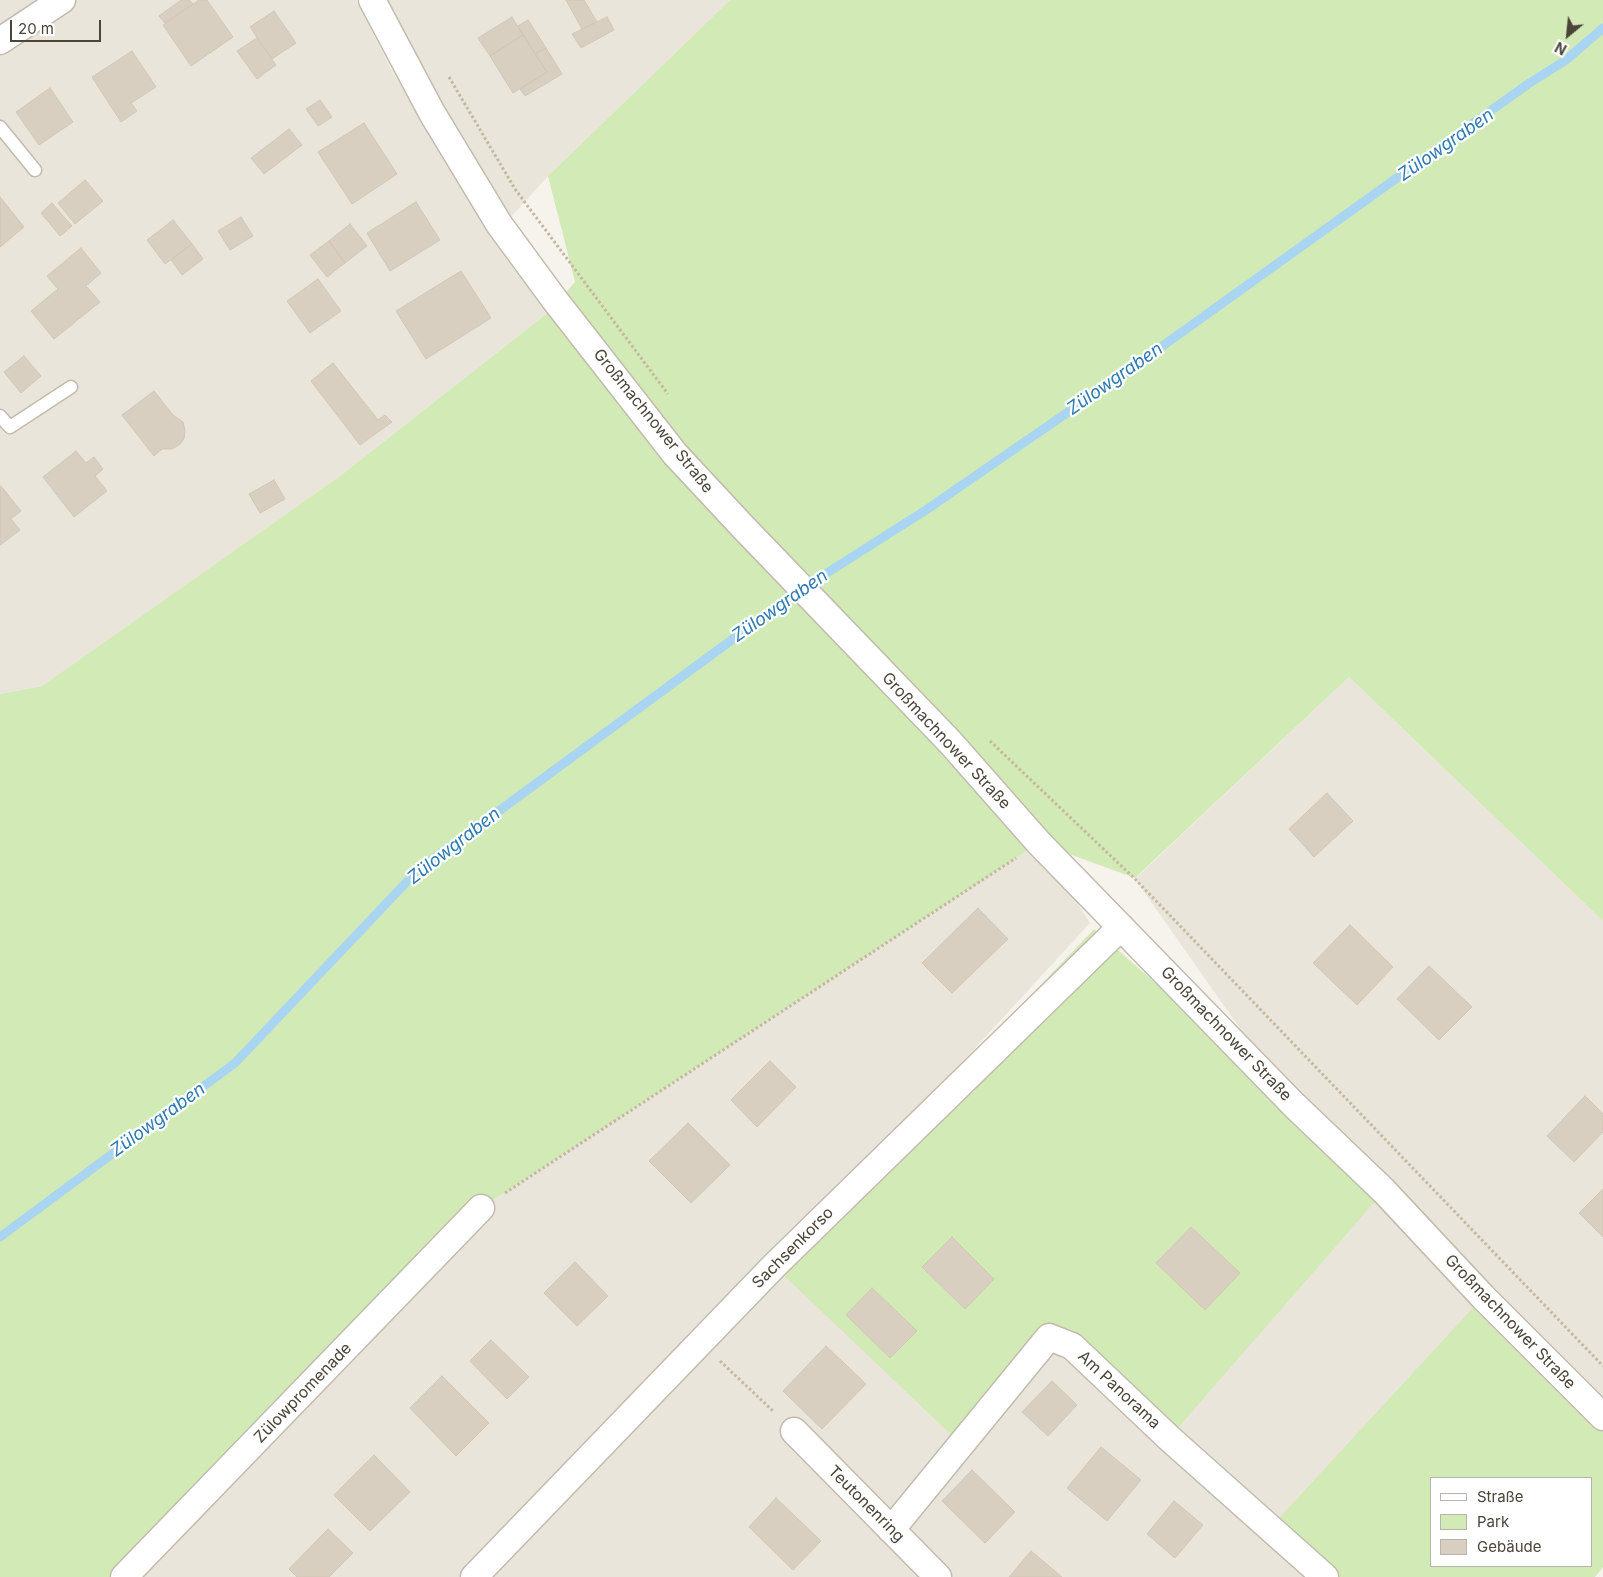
<!DOCTYPE html>
<html>
<head>
<meta charset="utf-8">
<style>
  body { margin:0 }
  #map { position:relative; width:1603px; height:1577px; overflow:hidden; background:#f6f3ec; font-family:Inter,sans-serif }
  canvas { display:block }
  .legend { position:absolute; left:1430px; top:1477px; width:162px; height:90px; box-sizing:border-box; background:#fff; border:1px solid #b7b4b0; margin:0; padding:6px 9px; list-style:none; font-size:15px; color:#4b4439 }
  .legend li { display:flex; align-items:center; gap:10px; height:25px }
  .legend b { width:25px; border:1px solid #b7b4b0 }
  .north { position:absolute; left:1543px; top:10px; width:50px; height:50px; -webkit-text-stroke:4px #fff; paint-order:stroke; rotate:208deg; font-size:14px; font-weight:700; line-height:20px; text-align:center; color:#4b4439 }
  .north::after { content:''; display:block; margin:auto; width:18px; height:22px; background:#4b4439; clip-path:polygon(50% 0,100% 100%,50% 72%,0 100%) }
  .scale { position:absolute; left:10px; top:20px; width:91px; height:22px; box-sizing:border-box; border:2px solid #4b4439; border-top:0; padding-left:6px; font-size:15px; line-height:18px; white-space:nowrap; color:#4b4439; -webkit-text-stroke:4px #fff; paint-order:stroke }
</style>
</head>
<body>
<div id="map">
<canvas width="1603" height="1577"></canvas>
<ul class="legend">
<li><b style="height:6px;background:#fff"></b>Straße</li>
<li><b style="height:14px;background:#d2eab5"></b>Park</li>
<li><b style="height:14px;background:#d8cfc1"></b>Gebäude</li>
</ul>
<div class="north">N</div>
<div class="scale">20 m</div>
</div>
<script>
const ctx = document.querySelector('canvas').getContext('2d');
ctx.lineJoin = 'round';
function paint(path, color) { ctx.fillStyle = color; ctx.fill(path, 'evenodd'); }
const poly = rows => new Path2D(rows.map(r => 'M' + r).join(''));
function strokePath(path, color, width, dash) { ctx.strokeStyle = color; ctx.lineWidth = width; ctx.lineCap = dash ? 'butt' : 'round'; ctx.setLineDash(dash || []); ctx.stroke(path); }
function drawText(font, color, halo, rows, align = 'center') {
  ctx.font = font + ' Inter,sans-serif'; ctx.lineWidth = 4.5; ctx.setLineDash([]); ctx.textBaseline = 'middle'; ctx.strokeStyle = halo; ctx.fillStyle = color; for (const [text, x, y, turn = 0] of rows) {
    ctx.save(); ctx.translate(x, y); ctx.rotate((+turn || 0) * Math.PI / 180); ctx.textAlign = isNaN(turn) ? turn : align; if (halo) ctx.strokeText(text, 0, 0); ctx.fillText(text, 0, 0); ctx.restore();
  }
}
const residential = poly([
  [0,0,356,0,391,69,484,221,550,311,340,476,42,686,0,694],
  [387,0,730,0,548,176,511,217,449,119],
  [1349,677,1603,921,1603,1432,1484,1297,1325,1577,124,1577,481,1208,1039,843,1090,923,775,1266,1293,1104,1135,879]
]);
const green = poly([
  [730,0,1603,0,1603,921,1349,677,1135,878,1039,843,481,1208,124,1577,0,1577,0,694,42,686,340,476,550,311,575,282,548,176],
  [1094,929,1293,1104,1384,1191,1169,1438,1049,1337,961,1444,774,1266],
  [1483,1297,1603,1432,1603,1567,1595,1577,1325,1577,1270,1528],
  [1432,1478,1592,1478,1592,1566,1432,1566]
]);
const stream = poly([
  [0,1237,235,1063,417,871,797,592,926,510,1129,370,1528,84,1566,60,1603,28]
]);
const building = poly([
  [181,0,189,0,193,4,165,23,159,16,181,0],
  [199,0,207,0,233,37,191,66,163,25,199,0],
  [566,0,584,0,597,22,582,29,566,0],
  [274,11,296,43,272,59,250,27,274,11],
  [512,17,523,35,490,56,478,38,512,17],
  [607,17,614,30,581,48,572,34,607,17],
  [528,20,546,48,535,54,518,26,528,20],
  [523,35,547,72,513,93,490,56,523,35],
  [257,38,276,65,257,79,237,51,257,38],
  [546,48,562,74,525,96,520,89,547,72,535,54,546,48],
  [132,51,156,87,131,103,137,111,121,122,92,77,132,51],
  [50,88,73,122,39,145,16,112,50,88],
  [320,100,332,117,318,126,306,109,320,100],
  [364,123,397,174,352,204,318,152,364,123],
  [289,129,302,145,264,174,251,158,289,129],
  [85,180,103,201,75,224,58,203,85,180],
  [0,197,24,227,0,247,0,197],
  [416,202,440,240,390,271,367,233,416,202],
  [52,203,72,226,60,236,41,213,52,203],
  [241,217,253,236,230,250,218,231,241,217],
  [173,220,192,244,165,264,147,240,173,220],
  [350,224,367,246,345,263,329,241,350,224],
  [329,241,345,263,327,277,310,255,329,241],
  [192,244,203,259,182,275,171,260,192,244],
  [81,248,101,273,86,286,100,302,54,339,31,311,58,289,47,276,81,248],
  [461,271,491,318,426,359,396,311,461,271],
  [318,279,341,311,310,333,287,301,318,279],
  [24,356,41,376,21,393,4,372,24,356],
  [333,363,378,420,385,415,392,422,360,445,311,381,333,363],
  [154,391,173,415,183,422,185,430,184,439,180,444,172,449,162,449,154,456,122,415,154,391],
  [76,451,86,463,94,457,103,469,95,476,107,491,74,517,43,477,76,451],
  [274,480,285,499,260,513,249,494,274,480],
  [1,486,21,511,11,519,20,530,0,545,0,488,1,486],
  [1327,793,1353,821,1314,857,1289,829,1327,793],
  [978,908,1008,939,952,993,922,963,978,908],
  [1350,925,1393,967,1357,1005,1313,963,1350,925],
  [1429,966,1472,1007,1439,1040,1397,999,1429,966],
  [770,1061,796,1087,757,1127,731,1100,770,1061],
  [1585,1096,1603,1114,1603,1132,1574,1162,1547,1136,1585,1096],
  [688,1123,730,1165,691,1203,649,1161,688,1123],
  [1603,1189,1603,1237,1579,1213,1603,1189],
  [1191,1227,1240,1273,1205,1310,1156,1263,1191,1227],
  [952,1237,994,1279,965,1309,922,1267,952,1237],
  [575,1262,608,1296,577,1326,544,1293,575,1262],
  [872,1288,917,1331,890,1358,846,1315,872,1288],
  [491,1340,529,1377,507,1399,470,1361,491,1340],
  [826,1346,866,1384,822,1429,783,1391,826,1346],
  [442,1376,489,1423,456,1456,410,1408,442,1376],
  [1052,1381,1077,1405,1048,1436,1022,1412,1052,1381],
  [1101,1447,1141,1480,1107,1521,1067,1488,1101,1447],
  [374,1455,410,1492,370,1531,334,1495,374,1455],
  [972,1470,1015,1512,985,1543,942,1501,972,1470],
  [776,1498,821,1541,793,1570,749,1527,776,1498],
  [1174,1501,1203,1525,1175,1558,1147,1534,1174,1501],
  [328,1529,353,1553,329,1577,297,1577,289,1569,328,1529],
  [1031,1551,1062,1577,1009,1577,1031,1551]
]);
const path = poly([
  [449,77,515,189,668,394],
  [990,741,1135,879,1603,1366],
  [505,1193,1016,858],
  [720,1361,774,1412]
]);
const service = poly([
  [0,127,35,170],
  [0,416,10,427,71,387]
]);
const minor = poly([
  [372,0,432,113,499,224,554,299,675,454,743,527,950,742,1039,843,1293,1104,1384,1191,1483,1297,1603,1417],
  [0,41,62,0],
  [794,1431,938,1577],
  [891,1530,1049,1337,1072,1346,1169,1438,1325,1577],
  [124,1577,481,1208],
  [474,1577,774,1266,1121,927]
]);
const streetNames = [
  ["Großmachnower Straße",653,421,51],
  ["Großmachnower Straße",946,741,47],
  ["Großmachnower Straße",1226,1034,46],
  ["Sachsenkorso",793,1248,-45],
  ["Großmachnower Straße",1510,1322,46],
  ["Am Panorama",1119,1390,43],
  ["Zülowpromenade",303,1393,-46],
  ["Teutonenring",866,1504,45]
];
const waterNames = [
  ["Zülowgraben",1446,145,-35],
  ["Zülowgraben",1115,379,-35],
  ["Zülowgraben",780,606,-35],
  ["Zülowgraben",454,846,-38],
  ["Zülowgraben",158,1120,-36]
];
paint(residential, '#eae5da');
paint(green, '#d2eab5');
strokePath(stream, '#a9d4f2', 9);
paint(building, '#d8cfc1');
strokePath(building, '#d3c7b4', 1);
strokePath(service, '#c2bbae', 15);
strokePath(minor, '#c2bbae', 29);
strokePath(path, '#c4b79f', 3, [2.5, 2.5]);
strokePath(service, '#fff', 12);
strokePath(minor, '#fff', 26);
drawText('16px', '#4b4439', '#fff', streetNames);
drawText('italic 18px', '#2e7ab2', '#fff', waterNames);
</script>
</body>
</html>
